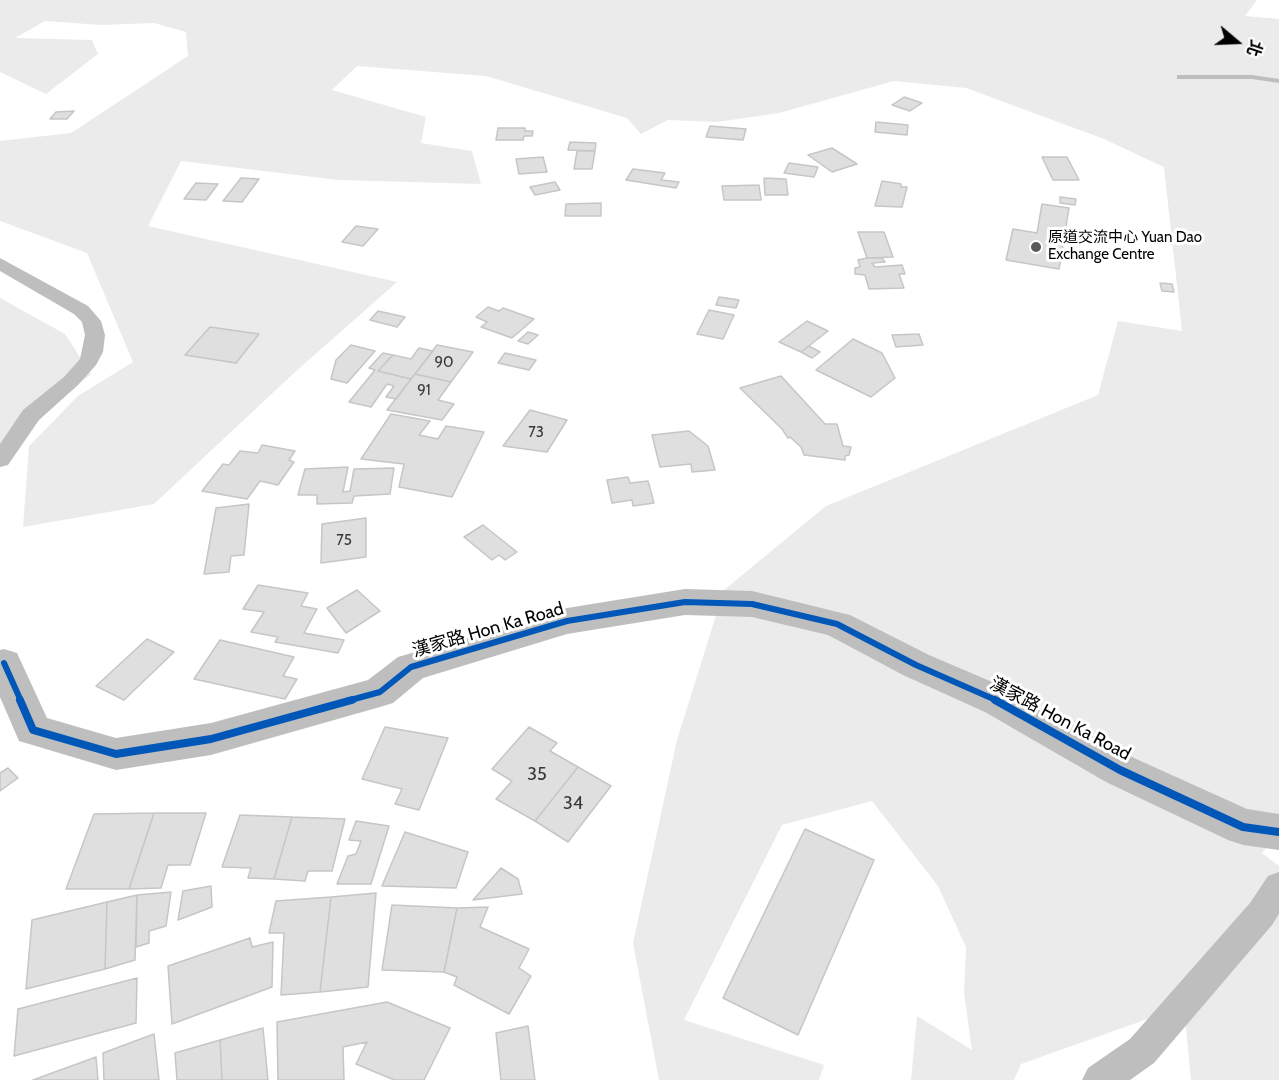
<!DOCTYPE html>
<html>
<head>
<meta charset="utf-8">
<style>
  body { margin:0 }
  #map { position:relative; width:1279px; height:1080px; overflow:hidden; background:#fff; font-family:Cabin,"Noto Sans TC",sans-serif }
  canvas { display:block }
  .north { position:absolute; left:1207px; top:12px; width:60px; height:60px; -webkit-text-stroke:4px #fff; paint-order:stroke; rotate:109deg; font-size:16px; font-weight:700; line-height:24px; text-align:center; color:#000 }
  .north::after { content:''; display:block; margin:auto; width:21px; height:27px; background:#000; clip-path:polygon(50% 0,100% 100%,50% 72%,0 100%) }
</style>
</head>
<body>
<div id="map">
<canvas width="1279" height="1080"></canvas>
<div class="north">北</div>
</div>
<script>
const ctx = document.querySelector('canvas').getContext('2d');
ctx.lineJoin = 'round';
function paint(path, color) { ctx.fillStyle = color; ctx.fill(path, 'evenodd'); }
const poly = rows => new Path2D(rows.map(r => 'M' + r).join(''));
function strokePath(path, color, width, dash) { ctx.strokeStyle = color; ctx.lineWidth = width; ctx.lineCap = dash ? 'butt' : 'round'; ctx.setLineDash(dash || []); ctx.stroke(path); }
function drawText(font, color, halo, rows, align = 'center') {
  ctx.font = font + ' Cabin,"Noto Sans TC",sans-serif'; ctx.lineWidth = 6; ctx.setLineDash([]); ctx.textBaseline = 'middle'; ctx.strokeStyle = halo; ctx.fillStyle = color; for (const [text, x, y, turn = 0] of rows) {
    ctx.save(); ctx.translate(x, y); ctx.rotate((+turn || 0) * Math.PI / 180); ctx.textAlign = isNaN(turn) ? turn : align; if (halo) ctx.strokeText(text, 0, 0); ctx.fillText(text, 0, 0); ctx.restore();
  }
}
const green = poly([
  [0,0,1257,0,1245,16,1279,19,1279,833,1262,853,1279,866,1279,1080,1191,1080,1184,1006,1021,1064,1014,1080,911,1080,917,1016,972,1050,964,993,966,947,938,886,872,801,782,825,684,1020,824,1065,819,1080,659,1080,633,943,677,740,724,590,826,506,1098,395,1118,321,1182,331,1164,167,1104,139,966,88,894,81,779,113,717,122,668,120,641,134,627,118,486,76,357,66,332,90,426,117,421,143,472,151,481,184,338,180,181,161,148,226,397,282,294,373,154,504,23,527,29,446,78,396,133,362,87,253,0,221,0,141,71,133,188,56,186,32,154,23,101,25,45,21,15,38,92,40,98,54,46,94,0,72],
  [0,298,65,334,91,374,0,447]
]);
const stream = poly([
  [1177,75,1252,75,1279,79,1279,83,1252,79,1177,79,1177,75]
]);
const building = poly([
  [904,97,922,103,910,111,892,105,904,97],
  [74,111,67,119,50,119,56,112,74,111],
  [876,122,908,125,907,135,875,132,876,122],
  [710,126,746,129,743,140,706,137,710,126],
  [498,128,525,128,525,131,533,131,532,136,524,136,523,140,496,140,498,128],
  [570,142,596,143,595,151,568,150,570,142],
  [832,148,857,164,832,172,808,155,832,148],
  [577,151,595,151,592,169,574,169,577,151],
  [543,157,547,172,519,174,516,159,543,157],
  [1042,157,1067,157,1079,180,1053,180,1042,157],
  [789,163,818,167,814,177,784,173,789,163],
  [633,169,665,173,661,180,679,182,676,188,626,180,633,169],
  [241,178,259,179,242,202,223,201,241,178],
  [764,178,786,179,788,195,765,195,764,178],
  [882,181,901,184,901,187,907,187,902,207,875,206,882,181],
  [555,182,560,190,535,195,530,187,555,182],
  [196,183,218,184,206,200,184,199,196,183],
  [759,185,761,200,724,200,722,186,759,185],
  [1060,197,1076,199,1075,205,1060,203,1060,197],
  [601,203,601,216,565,216,566,204,601,203],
  [1042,204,1069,208,1059,269,1006,260,1013,229,1037,233,1042,204],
  [356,226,378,229,363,246,342,242,356,226],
  [858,232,884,232,893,257,867,258,858,232],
  [867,258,882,258,885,262,872,263,875,267,902,265,905,274,899,274,904,288,869,289,865,275,855,274,855,268,860,267,858,260,867,258],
  [1160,283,1172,284,1174,292,1162,291,1160,283],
  [719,297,739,300,736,308,716,305,719,297],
  [488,307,499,311,503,308,534,319,512,338,481,327,487,322,476,317,488,307],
  [709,310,734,315,723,339,697,334,709,310],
  [378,311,405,317,397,327,370,320,378,311],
  [807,321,828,331,801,352,779,342,807,321],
  [210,327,259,334,236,363,185,355,210,327],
  [528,332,538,335,528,344,518,341,528,332],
  [919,334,923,345,896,347,892,335,919,334],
  [853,339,882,353,895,378,871,397,816,370,853,339],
  [351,345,375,351,347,383,331,379,336,360,351,345],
  [437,345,473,352,451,382,415,374,437,345],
  [809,346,820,352,812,358,801,352,809,346],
  [419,348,433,351,411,379,378,371,393,355,411,359,419,348],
  [383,353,393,355,378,371,411,379,396,399,386,397,394,386,387,384,371,407,349,402,375,370,369,368,383,353],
  [505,353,536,360,529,370,498,363,505,353],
  [415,374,451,382,438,400,454,404,442,420,387,410,415,374],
  [781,376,825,424,837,424,843,446,851,447,849,455,845,456,845,460,804,455,801,447,790,437,788,438,782,429,740,388,781,376],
  [530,410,567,420,547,452,503,446,530,410],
  [391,414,430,421,419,435,438,439,446,426,484,432,452,497,399,487,404,464,361,459,391,414],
  [689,431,708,446,715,470,692,472,691,464,660,467,652,435,689,431],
  [262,445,295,451,289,460,294,462,278,485,260,481,247,499,202,491,223,464,229,465,240,451,258,453,262,445],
  [348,467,343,492,350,491,354,469,394,468,390,494,354,496,352,503,317,504,317,495,298,495,305,469,348,467],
  [628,477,630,483,648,481,654,503,633,506,632,500,612,503,607,480,628,477],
  [249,504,244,555,231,556,229,572,204,574,216,508,249,504],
  [366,518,366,557,321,563,322,524,366,518],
  [483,525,517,552,505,560,499,555,492,560,464,537,483,525],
  [258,585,308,593,301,606,317,609,304,633,344,640,338,653,275,642,278,637,251,632,264,612,243,609,258,585],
  [357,590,380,611,346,633,327,608,357,590],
  [147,639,174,652,124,700,96,686,147,639],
  [220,640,294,657,283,676,297,679,285,699,194,679,220,640],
  [385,727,448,738,419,810,395,804,402,789,362,779,385,727],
  [529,727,557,743,550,751,578,767,535,821,496,799,512,781,492,769,529,727],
  [578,767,611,786,568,842,535,821,578,767],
  [8,768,18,778,0,791,0,773,8,768],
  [154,813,129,889,66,889,94,814,154,813],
  [154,813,206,813,190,865,168,865,161,888,129,889,154,813],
  [240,815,292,817,274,879,248,878,251,868,222,867,240,815],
  [292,817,345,819,332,871,308,871,305,881,274,879,292,817],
  [356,821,389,826,371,884,337,884,348,856,356,854,361,841,349,840,356,821],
  [805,829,874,860,798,1035,723,998,805,829],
  [405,832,468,852,456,888,382,886,405,832],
  [501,868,518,879,522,894,473,900,501,868],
  [211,886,212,907,178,920,183,891,211,886],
  [171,892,166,926,149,931,149,943,136,947,137,895,171,892],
  [376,893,368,987,320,992,331,897,376,893],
  [137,895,135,960,105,969,107,902,137,895],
  [331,897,320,992,281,995,284,933,269,933,276,901,331,897],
  [107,902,105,969,26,989,32,920,107,902],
  [392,905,457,908,444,972,382,970,392,905],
  [488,907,480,927,529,949,519,968,531,976,509,1014,454,985,457,977,444,972,457,908,488,907],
  [250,938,252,947,273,942,272,987,172,1024,168,966,250,938],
  [137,978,136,1023,14,1056,18,1009,137,978],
  [387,1002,450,1028,424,1080,394,1080,356,1064,367,1042,343,1047,344,1080,278,1080,277,1022,387,1002],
  [528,1026,535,1080,501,1080,496,1033,528,1026],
  [263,1028,268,1080,222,1080,220,1040,263,1028],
  [154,1034,159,1080,104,1080,103,1053,154,1034],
  [220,1040,222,1080,177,1080,175,1053,220,1040],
  [96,1057,98,1080,33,1080,96,1057]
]);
const service = poly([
  [0,258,88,306,101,321,105,335,103,352,96,365,78,385,39,420,8,465,0,467,0,444,23,410,64,377,80,359,85,335,82,322,74,314,0,271,0,258],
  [1279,872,1279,914,1272,925,1154,1063,1130,1080,1082,1080,1088,1068,1130,1039,1250,903,1268,876,1279,872]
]);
const minor = poly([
  [685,589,752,591,850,615,929,655,1011,690,1134,758,1247,809,1279,814,1279,850,1243,845,1228,840,1106,782,985,712,903,675,828,635,752,617,685,615,567,634,423,678,393,703,380,707,211,755,116,770,19,741,0,697,0,650,4,649,17,653,47,718,116,738,211,723,368,680,398,657,567,608,685,589]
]);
const cyclewayFar1 = poly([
  [4,663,21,701],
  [347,701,380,692,411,667,567,621,685,602,752,604,837,624,916,665,998,701]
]);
const cycleway = poly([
  [20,700,33,730,116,754,211,739,352,700],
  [995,700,1120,770,1243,827,1279,832]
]);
const markers = [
  [1036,247,6,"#595959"]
];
const farPoinames = [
  ["原道交流中心 Yuan Dao",1048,238],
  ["Exchange Centre",1048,255]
];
const numberNames = [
  ["90",444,363],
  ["91",424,391],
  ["73",536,433],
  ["75",344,541]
];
const streetNames = [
  ["漢家路 Hon Ka Road",488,630,-16],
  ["漢家路 Hon Ka Road",1060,719,28]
];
const nearNumbernames = [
  ["35",537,775],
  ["34",573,804]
];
paint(green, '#ebebeb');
paint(stream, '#bebebe');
paint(building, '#dfdfdf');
strokePath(building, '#c6c6c6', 1.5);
paint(service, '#bebebe');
paint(minor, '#bebebe');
strokePath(cyclewayFar1, '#0057b8', 6);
strokePath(cycleway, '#0057b8', 8);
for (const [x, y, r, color] of markers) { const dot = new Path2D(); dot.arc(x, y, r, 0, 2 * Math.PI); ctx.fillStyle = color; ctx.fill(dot); strokePath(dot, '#fff', 2); }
drawText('15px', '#000', '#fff', farPoinames, 'left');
drawText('15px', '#383838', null, numberNames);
drawText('18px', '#000', '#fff', streetNames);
drawText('18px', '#383838', null, nearNumbernames);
</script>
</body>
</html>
